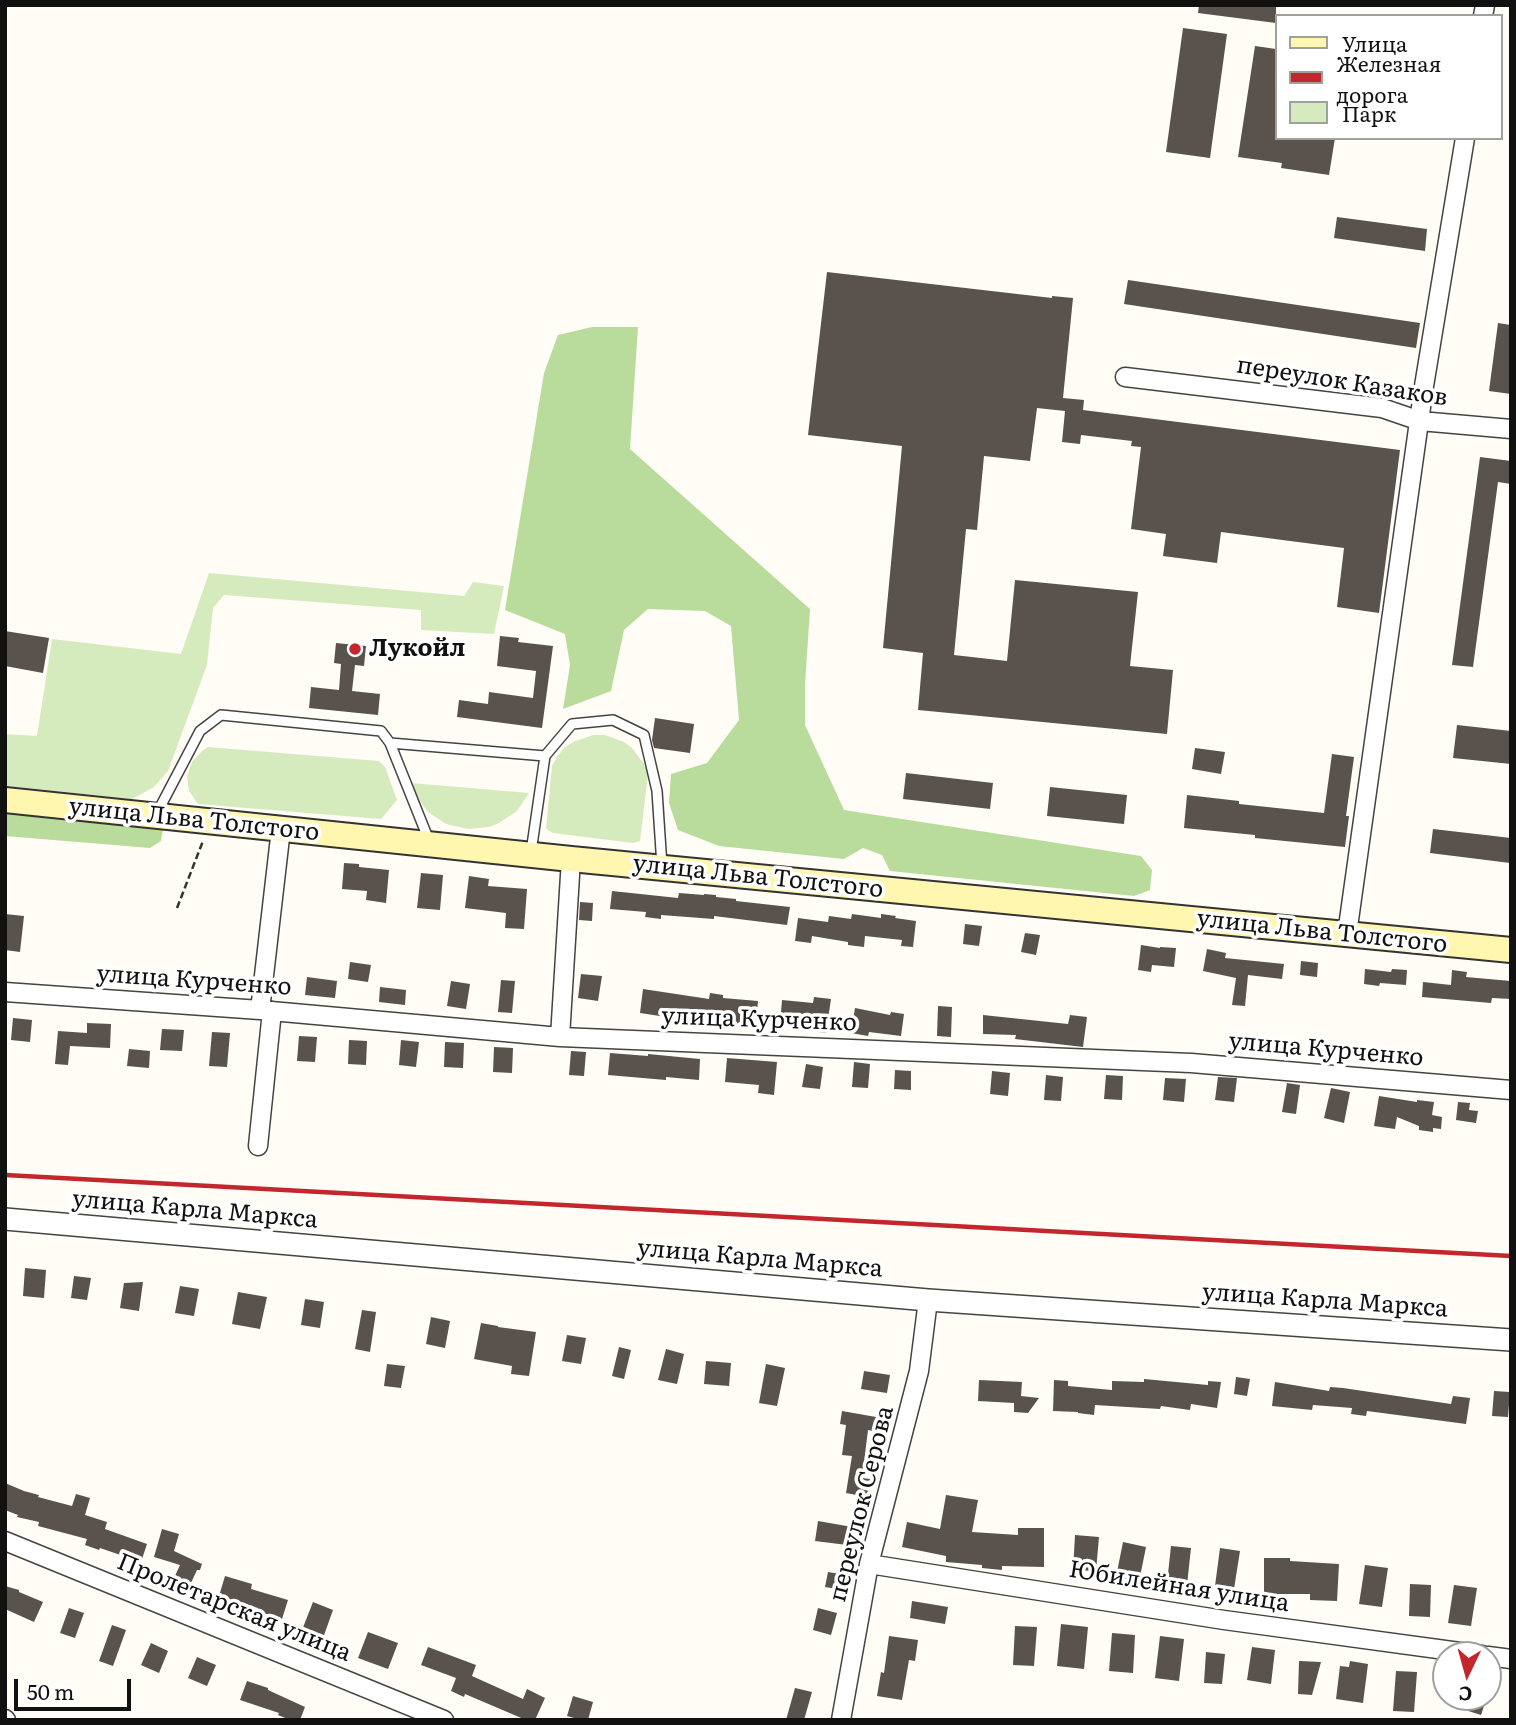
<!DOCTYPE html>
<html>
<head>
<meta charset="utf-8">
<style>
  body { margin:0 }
  #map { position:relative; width:1516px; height:1725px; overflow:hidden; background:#fffdf5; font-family:Literata,serif }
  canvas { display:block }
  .frame { position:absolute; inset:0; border:7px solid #111; pointer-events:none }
  .legend { position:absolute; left:1275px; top:14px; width:228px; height:126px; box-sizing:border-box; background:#fff; border:2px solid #a0a0a0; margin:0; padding:9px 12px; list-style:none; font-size:21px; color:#111 }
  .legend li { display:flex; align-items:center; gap:14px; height:35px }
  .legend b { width:35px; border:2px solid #a0a0a0 }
  .north { position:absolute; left:1432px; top:1641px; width:70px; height:70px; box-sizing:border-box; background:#fff; border:2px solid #a0a0a0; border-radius:50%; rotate:185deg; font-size:19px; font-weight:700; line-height:28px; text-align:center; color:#111 }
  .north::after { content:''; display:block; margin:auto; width:24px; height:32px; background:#c4262e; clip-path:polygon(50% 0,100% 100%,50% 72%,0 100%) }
  .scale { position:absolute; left:14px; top:1679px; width:117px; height:32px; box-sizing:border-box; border:4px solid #111; border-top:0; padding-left:9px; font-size:21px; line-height:24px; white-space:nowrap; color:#111; -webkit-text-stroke:5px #fff; paint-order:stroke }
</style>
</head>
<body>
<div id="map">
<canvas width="1516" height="1725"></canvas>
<div class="frame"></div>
<ul class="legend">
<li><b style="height:9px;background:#fff6b0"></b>Улица</li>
<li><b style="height:9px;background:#c4262e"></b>Железная дорога</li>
<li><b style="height:19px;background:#d5ebbd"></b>Парк</li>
</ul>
<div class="north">С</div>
<div class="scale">50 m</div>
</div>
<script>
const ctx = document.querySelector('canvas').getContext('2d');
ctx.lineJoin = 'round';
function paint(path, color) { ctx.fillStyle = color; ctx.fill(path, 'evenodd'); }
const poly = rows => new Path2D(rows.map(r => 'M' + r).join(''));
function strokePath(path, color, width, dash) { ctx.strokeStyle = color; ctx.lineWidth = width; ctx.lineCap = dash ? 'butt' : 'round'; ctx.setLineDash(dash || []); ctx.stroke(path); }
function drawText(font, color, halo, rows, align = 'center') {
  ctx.font = font + ' Literata,serif'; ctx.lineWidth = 7; ctx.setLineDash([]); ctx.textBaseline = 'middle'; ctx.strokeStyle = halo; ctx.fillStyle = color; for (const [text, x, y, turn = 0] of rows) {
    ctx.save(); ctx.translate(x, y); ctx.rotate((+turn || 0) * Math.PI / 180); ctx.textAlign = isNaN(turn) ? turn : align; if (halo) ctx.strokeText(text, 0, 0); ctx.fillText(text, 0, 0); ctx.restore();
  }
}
const green = poly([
  [209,573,464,596,473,582,504,586,494,634,421,630,421,610,224,595,213,608,207,665,168,771,154,787,132,799,5,786,5,734,37,736,52,639,181,654],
  [593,735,605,735,624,742,632,748,644,764,648,774,640,841,633,843,553,833,546,829,552,766,557,757,564,748,573,742],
  [208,747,379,761,385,767,397,800,381,819,198,804,189,791,187,776,192,762,202,751],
  [411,783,529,793,517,811,499,823,489,827,468,829,446,824,428,812,421,803]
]);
const forest = poly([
  [592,327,638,327,630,449,810,609,805,685,805,725,844,810,1141,856,1152,870,1150,890,1134,896,890,871,882,855,863,848,844,859,719,846,678,830,669,803,671,774,707,763,739,720,731,626,705,611,648,609,624,630,611,691,563,709,570,665,565,634,505,610,544,373,558,335],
  [5,811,157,823,163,829,161,841,150,848,5,836]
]);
const building = poly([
  [1199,5,1276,5,1276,23,1198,13],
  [1183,28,1227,34,1210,158,1166,152],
  [1255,46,1276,49,1276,138,1335,138,1329,175,1281,168,1282,163,1238,157],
  [1337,217,1427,229,1425,251,1334,238],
  [827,272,1052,298,1052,296,1073,298,1063,398,1084,400,1083,410,1400,450,1379,613,1337,607,1344,548,1221,532,1217,563,1163,556,1166,534,1131,529,1141,447,1131,446,1132,441,1081,435,1080,444,1062,442,1065,411,1037,408,1030,461,984,456,977,530,966,529,954,655,1007,661,1015,580,1138,592,1130,666,1173,670,1167,734,918,710,923,653,883,648,902,446,808,435],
  [1128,280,1420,323,1416,348,1124,304],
  [1498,323,1511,325,1511,394,1489,391],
  [1480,457,1511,461,1511,484,1498,482,1473,667,1452,665],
  [5,631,49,638,43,673,5,666],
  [500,636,519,638,518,642,553,646,542,728,457,717,459,700,488,704,489,692,533,698,536,671,497,666],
  [336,643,366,646,364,666,355,665,352,691,380,694,378,715,309,708,311,687,339,690,341,664,334,663],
  [655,718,694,724,690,753,654,748,652,740],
  [1457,725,1511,731,1511,764,1453,758],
  [1195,748,1225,752,1221,774,1192,769],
  [1332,754,1354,757,1346,816,1349,816,1345,847,1255,838,1255,835,1184,828,1187,795,1239,801,1239,804,1324,813],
  [906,773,993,783,990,809,903,799],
  [1050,787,1127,795,1124,824,1047,816],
  [1433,829,1511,838,1510,863,1430,853],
  [344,863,359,864,359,867,389,870,386,903,366,900,367,891,342,889],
  [421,873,443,875,440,910,417,908],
  [469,876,489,879,488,886,527,889,524,929,505,928,506,913,465,908],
  [612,891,678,898,679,893,704,895,704,894,716,895,716,897,736,899,736,901,790,907,787,925,714,916,714,919,661,915,661,919,645,917,646,912,610,909],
  [580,902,593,903,592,921,579,920],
  [5,914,24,916,20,952,5,950],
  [852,914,881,918,881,914,896,916,895,918,916,921,913,947,901,946,902,940,865,936,864,947,848,945,848,942,812,936,811,943,795,941,798,918,828,922,829,916,851,919],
  [965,924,982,926,979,946,963,944],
  [1025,933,1040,935,1036,955,1021,952],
  [1141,945,1160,948,1160,947,1176,948,1174,967,1152,965,1151,972,1138,970],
  [1207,949,1226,953,1225,958,1284,964,1282,979,1248,975,1245,1006,1232,1005,1236,978,1203,971],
  [1301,961,1318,963,1317,977,1300,975],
  [350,962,371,965,368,982,348,979],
  [1365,969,1391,972,1392,969,1407,970,1406,985,1380,983,1379,986,1364,984],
  [1452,970,1467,972,1466,977,1511,981,1511,999,1492,998,1491,1003,1422,997,1423,982,1451,985],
  [581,974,602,976,598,1001,578,998],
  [307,977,337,981,335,998,305,995],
  [501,980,515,981,512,1013,498,1012],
  [451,981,470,984,466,1009,447,1006],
  [380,987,406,990,405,1005,379,1002],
  [643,989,709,999,710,993,723,995,723,998,758,1001,756,1026,719,1022,719,1025,640,1013],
  [814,997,831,999,826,1033,810,1031,810,1027,780,1024,782,1000,813,1003],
  [938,1006,952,1007,951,1037,937,1036],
  [855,1008,890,1015,891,1012,904,1014,901,1036,869,1032,868,1036,851,1033],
  [983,1015,1068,1024,1070,1015,1087,1017,1083,1047,1015,1039,1016,1035,983,1034],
  [13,1018,32,1020,30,1042,11,1040],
  [87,1023,111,1024,110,1048,70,1046,68,1065,55,1064,58,1031,87,1033],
  [162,1029,184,1030,182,1051,160,1050],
  [212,1032,230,1033,227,1067,209,1066],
  [299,1036,317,1037,315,1062,297,1061],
  [349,1040,367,1041,366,1065,348,1064],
  [401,1040,419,1042,416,1067,399,1065],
  [445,1042,464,1043,463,1068,444,1067],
  [494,1047,513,1048,512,1073,493,1072],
  [129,1049,150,1051,149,1068,127,1066],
  [571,1051,586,1052,584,1076,569,1075],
  [610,1053,648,1056,648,1054,700,1059,699,1080,666,1077,666,1080,608,1075],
  [727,1058,777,1062,774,1095,758,1093,759,1085,725,1082],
  [854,1062,870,1064,868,1088,852,1087],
  [806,1064,823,1067,820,1089,802,1087],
  [895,1070,911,1071,911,1090,894,1089],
  [992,1071,1010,1073,1008,1096,990,1094],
  [1046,1075,1063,1077,1061,1101,1044,1100],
  [1106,1075,1123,1076,1122,1100,1104,1099],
  [1218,1077,1237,1078,1234,1102,1215,1100],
  [1165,1078,1186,1079,1184,1102,1163,1100],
  [1287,1083,1300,1085,1296,1114,1282,1112],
  [1331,1088,1350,1092,1344,1123,1324,1118],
  [1379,1096,1417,1102,1417,1100,1434,1102,1432,1115,1442,1117,1441,1129,1433,1128,1433,1132,1419,1130,1419,1126,1397,1117,1395,1129,1374,1126],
  [1458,1102,1470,1103,1469,1110,1478,1111,1476,1123,1456,1120],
  [25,1268,46,1270,44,1298,23,1296],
  [74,1276,91,1278,87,1300,71,1298],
  [143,1282,139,1311,120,1308,124,1283],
  [180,1286,199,1289,194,1316,175,1313],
  [238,1292,267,1297,260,1329,232,1324],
  [305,1299,324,1302,320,1328,301,1325],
  [362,1310,376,1312,370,1352,355,1349],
  [431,1317,450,1321,445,1348,426,1344],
  [481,1323,498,1326,498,1327,536,1332,529,1376,511,1374,512,1366,474,1359],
  [567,1335,586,1338,581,1364,562,1361],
  [619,1347,631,1350,624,1379,612,1376],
  [666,1349,684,1354,677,1384,658,1380],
  [706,1361,731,1363,729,1386,704,1384],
  [387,1364,405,1366,401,1388,384,1386],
  [766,1364,785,1368,777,1406,759,1403],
  [864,1371,890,1375,887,1393,861,1389],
  [1236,1377,1250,1379,1247,1396,1234,1394],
  [1144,1379,1208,1385,1208,1381,1221,1382,1217,1408,1191,1404,1190,1410,1161,1406,1160,1409,1095,1405,1094,1415,1078,1413,1078,1412,1053,1411,1054,1380,1068,1381,1068,1386,1112,1390,1112,1381,1144,1382],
  [979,1380,1022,1382,1021,1396,1039,1398,1028,1413,1014,1412,1014,1403,978,1401],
  [1275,1382,1329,1391,1330,1387,1343,1388,1451,1404,1453,1396,1470,1398,1466,1424,1367,1411,1366,1416,1351,1414,1352,1408,1313,1405,1312,1410,1272,1406],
  [1494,1391,1510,1392,1508,1417,1492,1416],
  [842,1411,876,1417,873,1431,868,1430,862,1478,870,1479,867,1497,846,1493,852,1456,842,1455,846,1425,840,1424],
  [5,1483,24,1491,39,1495,38,1497,72,1506,76,1494,90,1498,85,1515,107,1522,105,1529,147,1544,141,1562,100,1548,99,1550,85,1545,87,1539,38,1526,39,1522,17,1517,18,1515,5,1510],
  [946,1495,978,1500,972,1532,1018,1535,1018,1528,1044,1528,1044,1567,1002,1566,1002,1570,982,1568,982,1565,946,1562,946,1556,902,1547,907,1522,940,1529],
  [818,1521,858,1528,855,1546,815,1541],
  [162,1529,179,1534,174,1551,202,1564,200,1570,197,1570,190,1585,174,1578,180,1565,154,1557],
  [1075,1535,1099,1537,1096,1571,1073,1570],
  [1123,1542,1146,1547,1139,1582,1116,1577],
  [1171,1546,1191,1548,1187,1585,1167,1583],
  [1220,1548,1240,1551,1234,1589,1215,1586],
  [1264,1558,1290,1558,1290,1561,1339,1564,1337,1601,1310,1600,1310,1594,1264,1594],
  [1365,1565,1388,1568,1382,1607,1359,1604],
  [828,1572,846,1575,844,1590,825,1587],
  [225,1576,252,1584,251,1589,288,1600,282,1619,257,1611,258,1608,219,1596],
  [1410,1584,1431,1585,1430,1617,1409,1616],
  [1454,1585,1477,1588,1471,1626,1448,1623],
  [5,1586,19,1590,19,1592,43,1602,34,1622,5,1609],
  [912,1601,948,1607,945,1624,910,1618],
  [313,1602,333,1610,323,1638,302,1630],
  [69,1608,84,1613,75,1638,60,1633],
  [818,1608,837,1613,831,1635,813,1630],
  [1061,1624,1088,1627,1084,1669,1057,1666],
  [112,1625,126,1630,113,1666,99,1661],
  [1015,1626,1037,1627,1034,1666,1013,1665],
  [368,1632,398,1643,388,1669,358,1658],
  [1112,1633,1135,1635,1133,1673,1109,1671],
  [889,1636,918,1640,915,1661,909,1660,902,1700,877,1696,881,1672,884,1673],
  [1160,1636,1184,1639,1179,1681,1155,1678],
  [151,1643,168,1651,159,1673,141,1665],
  [428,1647,476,1665,472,1676,523,1699,527,1689,545,1698,535,1720,526,1720,465,1694,464,1697,451,1691,456,1678,421,1665],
  [1252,1647,1275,1650,1271,1684,1247,1680],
  [1206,1652,1225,1654,1222,1684,1204,1683],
  [197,1657,216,1665,207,1686,188,1678],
  [1299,1661,1321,1662,1312,1695,1298,1694],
  [1350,1661,1368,1664,1363,1703,1336,1699,1340,1666,1349,1667],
  [1396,1671,1417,1672,1414,1712,1393,1711],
  [247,1681,268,1688,268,1690,305,1707,300,1720,290,1720,278,1715,279,1713,240,1700],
  [795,1688,812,1692,804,1720,786,1720],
  [573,1696,593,1702,588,1720,581,1720,567,1716],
  [1463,1697,1487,1697,1481,1715,1459,1708]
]);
const path = poly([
  [177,908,203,841]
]);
const service = poly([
  [390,743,545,756],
  [157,813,200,731,221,715,381,731,390,743,430,843],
  [531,852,545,756,572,724,613,720,644,735,657,791,662,866]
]);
const minor = poly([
  [1483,16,1485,5],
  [1125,377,1382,408,1420,421,1511,429],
  [1347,934,1424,386,1465,138],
  [5,992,260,1010,560,1037,1191,1063,1511,1090],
  [260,1010,281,829],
  [560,1037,571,859],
  [258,1146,272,1011],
  [5,1541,444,1720],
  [869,1564,1224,1620,1482,1655],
  [1488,1656,1511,1659],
  [5,1719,6,1720],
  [841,1720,869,1564,919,1371,928,1300]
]);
const tertiary = poly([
  [5,1219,928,1300,1511,1340]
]);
const secondary = poly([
  [5,800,571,859,1511,950]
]);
const rail = poly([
  [5,1175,1511,1256]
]);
const markers = [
  [355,649,7,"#c4262e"]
];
const streetNames = [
  ["переулок Казаков",1342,382,9],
  ["улица Льва Толстого",194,820,6],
  ["улица Льва Толстого",758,877,6],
  ["улица Льва Толстого",1322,932,6],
  ["улица Курченко",194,981,4],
  ["улица Курченко",759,1020,2],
  ["улица Курченко",1326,1050,5],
  ["улица Карла Маркса",195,1210,5],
  ["улица Карла Маркса",760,1259,5],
  ["улица Карла Маркса",1325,1301,4],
  ["переулок Серова",862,1504,-76],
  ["Юбилейная улица",1179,1587,9],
  ["Пролетарская улица",234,1608,22]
];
const poiNames = [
  ["Лукойл",369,649]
];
paint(green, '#d5ebbd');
paint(forest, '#b9dc9c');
paint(building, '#5a524d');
strokePath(service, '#444', 12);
strokePath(minor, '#444', 21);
strokePath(tertiary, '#444', 24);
strokePath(secondary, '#333', 28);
strokePath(path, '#333', 2.5, [7, 3.5]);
strokePath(service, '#fff', 9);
strokePath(minor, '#fff', 18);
strokePath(tertiary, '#fff', 21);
strokePath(secondary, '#fff6b0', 24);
strokePath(rail, '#c4262e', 4.5);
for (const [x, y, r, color] of markers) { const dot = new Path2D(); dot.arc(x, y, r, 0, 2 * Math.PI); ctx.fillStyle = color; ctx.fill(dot); strokePath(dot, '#fff', 2.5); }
drawText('24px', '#111', '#fff', streetNames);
drawText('bold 24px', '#111', '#fff', poiNames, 'left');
</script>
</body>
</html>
